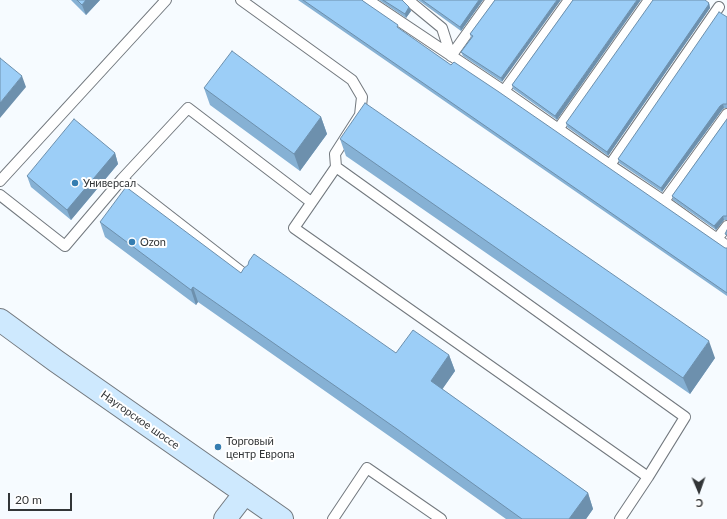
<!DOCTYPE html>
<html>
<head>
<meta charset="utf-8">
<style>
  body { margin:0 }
  #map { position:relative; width:727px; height:519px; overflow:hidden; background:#f6fbff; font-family:Lato,sans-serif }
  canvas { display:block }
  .north { position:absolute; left:679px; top:471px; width:40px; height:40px; -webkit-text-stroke:3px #fff; paint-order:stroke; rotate:178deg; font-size:11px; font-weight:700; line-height:16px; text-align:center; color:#323537 }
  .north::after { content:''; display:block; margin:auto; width:14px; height:18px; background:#323537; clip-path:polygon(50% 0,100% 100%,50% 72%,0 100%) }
  .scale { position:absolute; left:8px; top:493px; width:64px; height:18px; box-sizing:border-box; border:2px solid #323537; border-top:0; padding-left:5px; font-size:12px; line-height:14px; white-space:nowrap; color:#323537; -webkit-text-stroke:3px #fff; paint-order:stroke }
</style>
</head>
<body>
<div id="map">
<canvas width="727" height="519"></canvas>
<div class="north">С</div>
<div class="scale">20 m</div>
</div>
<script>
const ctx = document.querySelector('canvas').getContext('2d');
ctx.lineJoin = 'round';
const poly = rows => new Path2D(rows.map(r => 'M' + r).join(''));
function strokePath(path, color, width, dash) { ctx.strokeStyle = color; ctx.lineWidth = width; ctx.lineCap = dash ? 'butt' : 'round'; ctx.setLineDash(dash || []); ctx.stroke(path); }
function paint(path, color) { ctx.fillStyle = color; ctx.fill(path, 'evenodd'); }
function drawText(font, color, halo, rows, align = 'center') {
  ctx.font = font + ' Lato,sans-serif'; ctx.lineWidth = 4; ctx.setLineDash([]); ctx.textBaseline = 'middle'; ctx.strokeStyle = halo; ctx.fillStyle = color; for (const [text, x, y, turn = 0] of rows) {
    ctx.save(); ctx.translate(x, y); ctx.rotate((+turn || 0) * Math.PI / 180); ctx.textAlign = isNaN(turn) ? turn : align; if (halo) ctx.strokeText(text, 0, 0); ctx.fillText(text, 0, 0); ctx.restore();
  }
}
const lane = poly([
  [241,0,352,80,362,97,360,115,335,154,336,167],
  [368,0,504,91,610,165,664,201,727,246],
  [408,0,442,28,451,56,491,0],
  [504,91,569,0],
  [559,128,649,0],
  [610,165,719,7],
  [122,179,248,277],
  [0,181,166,0],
  [0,195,65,246,122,179,188,108,311,202],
  [664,201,727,114],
  [717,239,727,226],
  [333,519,367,468,441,519],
  [620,519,648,477,685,417,336,167,294,228,648,477]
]);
const secondary = poly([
  [0,320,56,361,282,519],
  [225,519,245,493]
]);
const wall = poly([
  [71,0,100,0,86,15],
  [298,0,362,0,399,29,451,65,725,248,727,248,727,296],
  [379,0,402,0,411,11,406,18],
  [418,0,483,0,461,31],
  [495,0,502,82,463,56,461,52,471,38,470,34],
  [573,0,557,120,513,89,512,85],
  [709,3,710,8,608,156,567,127,566,123],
  [727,17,727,108,724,108,722,110,662,192,619,163,618,159],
  [204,88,321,117,327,134,300,171,210,105],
  [727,119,727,220,724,220,716,230,673,200,672,196],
  [340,139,715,358,690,394,346,156],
  [115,153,118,164,71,220,31,187,27,176],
  [100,222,241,273,396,353,449,355,455,371,442,389,588,493,593,509,586,519,506,519,402,445,198,302,196,305,105,237]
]);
const shadedWall = poly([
  [86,0,100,0,86,15,82,5],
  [479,0,483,0,461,31,460,27],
  [557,0,561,0,502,82,501,78],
  [637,0,641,0,557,120,555,116],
  [709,3,710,8,608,156,607,152],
  [409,7,411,11,406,18,405,14],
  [22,76,26,87,0,118,0,103],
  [723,104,724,108,722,110,662,192,661,188,720,106],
  [321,117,327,134,300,171,294,154],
  [115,153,118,164,71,220,67,210],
  [723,216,724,220,716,230,714,226],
  [193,287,198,302,196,305,191,290],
  [709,341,715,358,690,394,683,378],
  [449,355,455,371,437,397,431,381],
  [588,493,593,509,586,519,569,519]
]);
const building = poly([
  [77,0,86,0,82,5,77,0],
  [303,0,362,0,363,1,398,25,397,27,451,65,454,62,499,92,725,248,727,248,727,293,303,0],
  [383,0,402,0,409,7,405,14,383,0],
  [422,0,479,0,460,27,422,0],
  [495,0,557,0,501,78,461,52,473,36,470,34,495,0],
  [573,0,637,0,555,116,512,85,573,0],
  [653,0,705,0,709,3,708,4,709,4,607,152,566,123,653,0],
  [719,12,727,17,727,104,723,104,720,106,661,188,618,159,719,12],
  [232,51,321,117,294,154,204,88,232,51],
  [0,58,22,76,0,103,0,58],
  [365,103,709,341,683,378,340,139,365,103],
  [74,119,115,153,67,210,27,176,74,119],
  [727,119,727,216,723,216,714,226,672,196,727,119],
  [126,187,241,273,244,268,248,265,249,261,254,254,396,353,413,330,449,355,431,381,588,493,569,519,522,519,397,429,193,287,191,290,100,222,126,187],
  [727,230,727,235,725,234,727,230]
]);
const markers = [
  [75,183,4,"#357db1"],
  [132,242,4,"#357db1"],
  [218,447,4,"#357db1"]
];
const poiNames = [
  ["Универсал",83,183],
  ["Ozon",140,242],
  ["Торговый",226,441],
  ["центр Европа",226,454]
];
const streetNames = [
  ["Наугорское шоссе",140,420,35]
];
strokePath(lane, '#72787e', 12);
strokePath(secondary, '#72787e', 24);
strokePath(lane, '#fff', 10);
strokePath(secondary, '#cee9fe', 22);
paint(wall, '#86b1d4');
paint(shadedWall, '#6d90ad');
paint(building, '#9ccef7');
strokePath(building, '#6d90ad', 1);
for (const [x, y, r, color] of markers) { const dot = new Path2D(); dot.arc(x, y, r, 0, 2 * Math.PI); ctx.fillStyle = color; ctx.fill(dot); strokePath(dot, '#fff', 1.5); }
drawText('11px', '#323537', '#fff', poiNames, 'left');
drawText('11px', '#323537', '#fff', streetNames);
</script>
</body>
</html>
